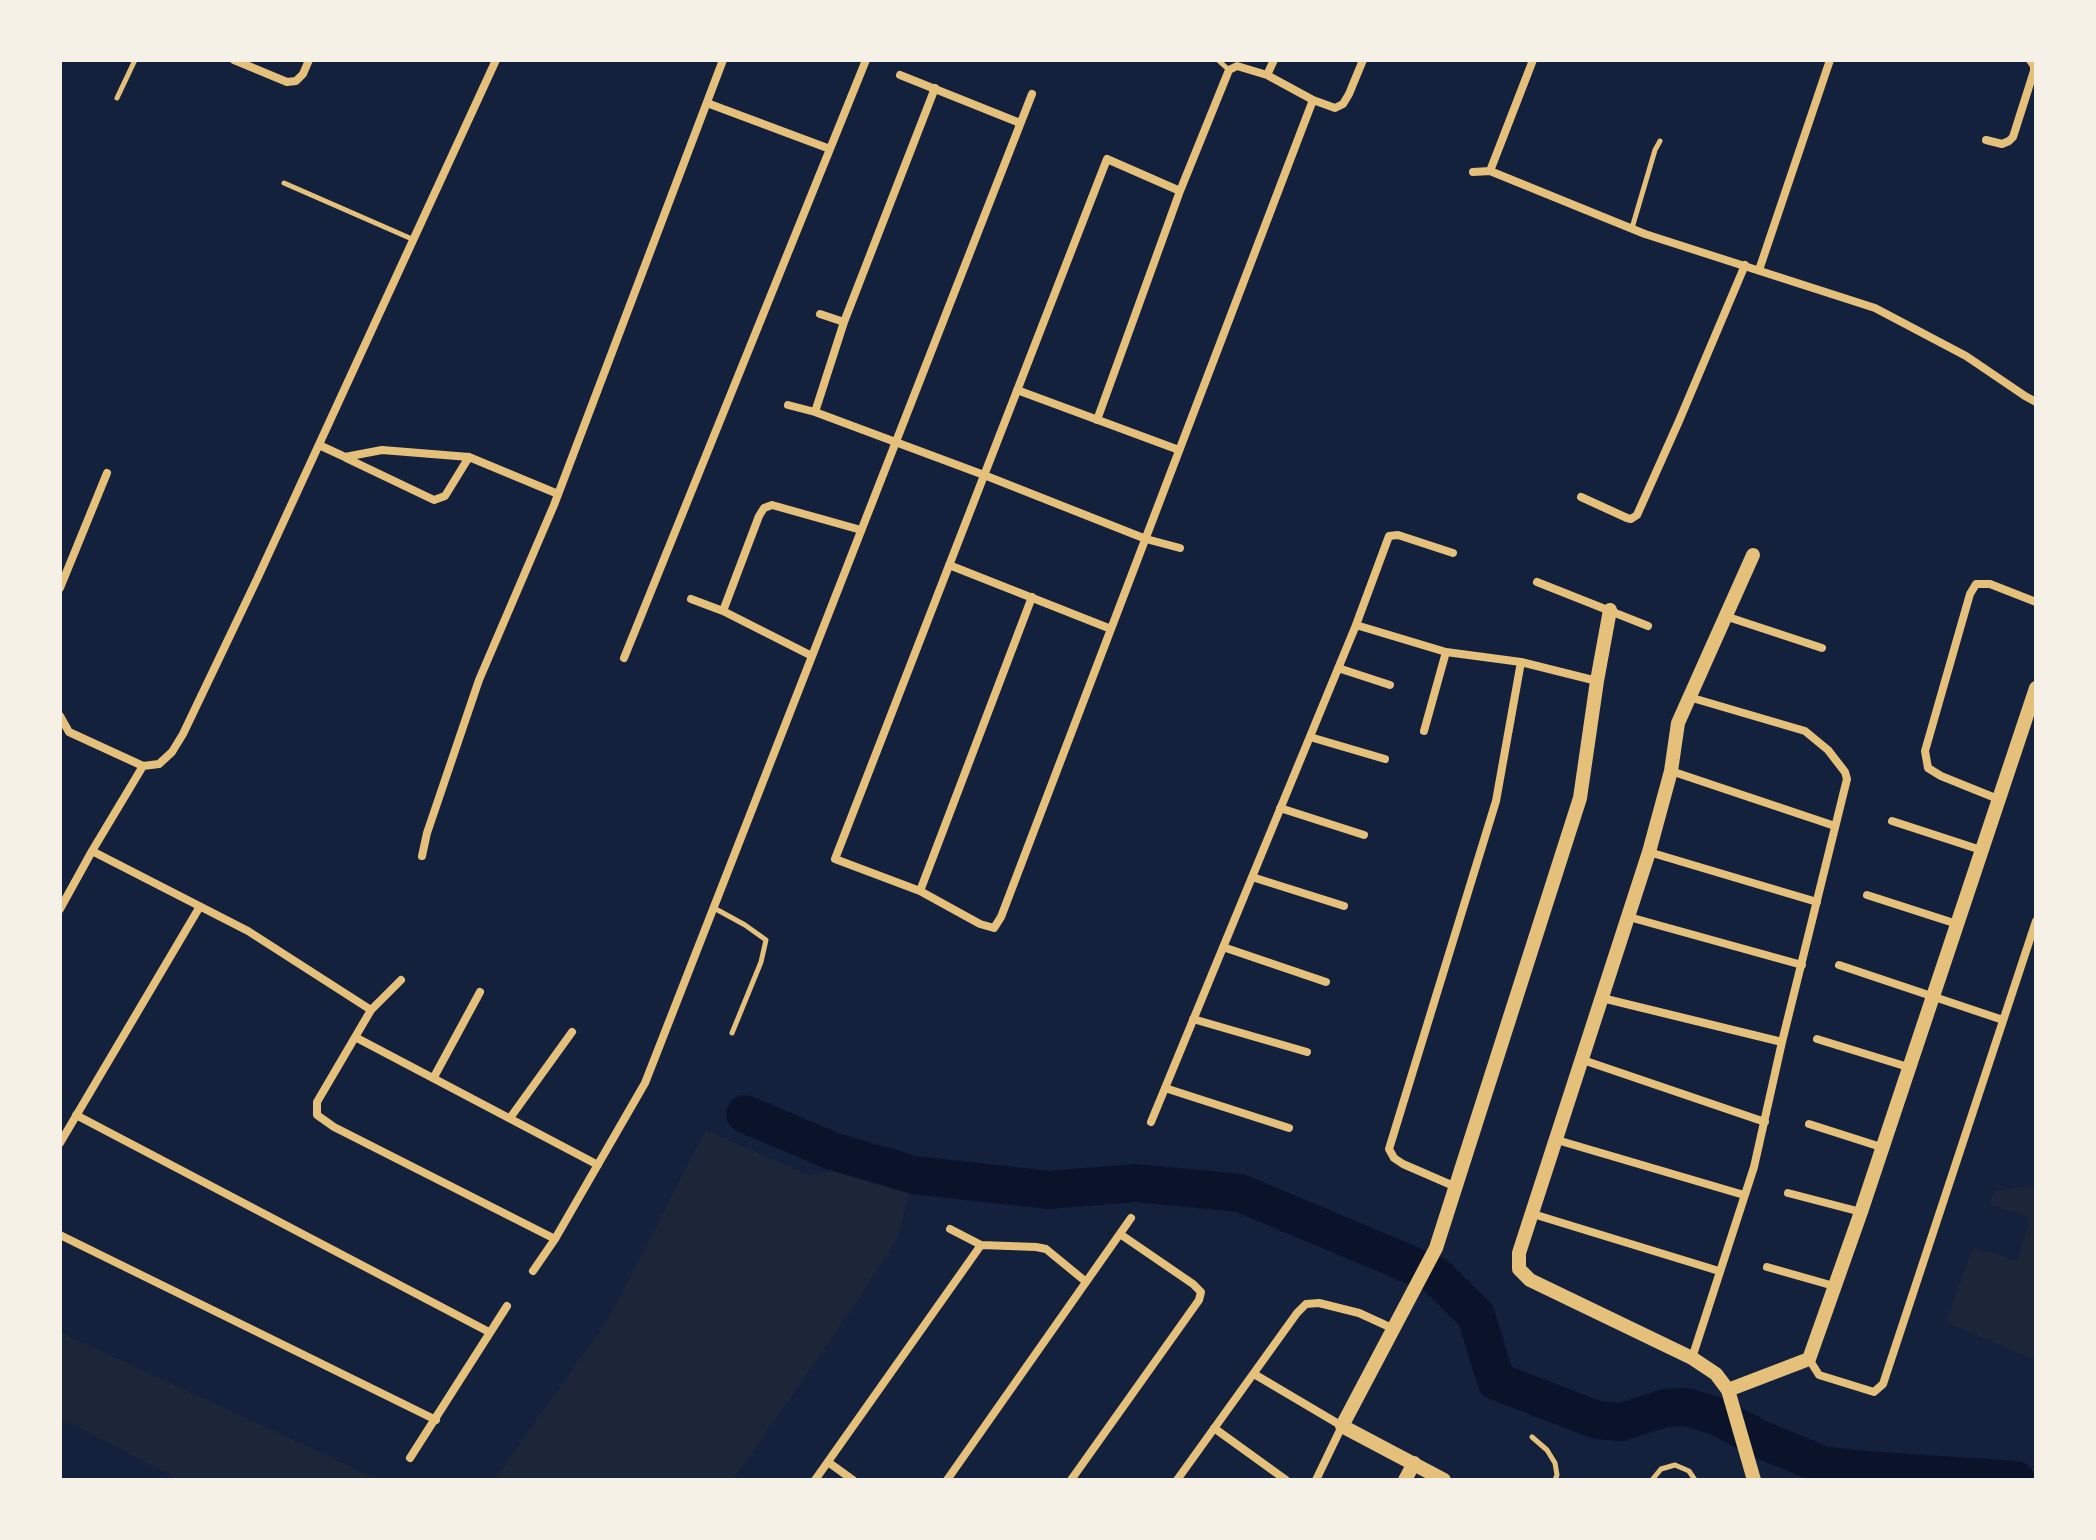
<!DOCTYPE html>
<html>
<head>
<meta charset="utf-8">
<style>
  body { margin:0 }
  #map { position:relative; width:2096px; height:1540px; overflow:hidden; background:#14213d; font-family:"Work Sans",sans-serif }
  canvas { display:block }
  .frame { position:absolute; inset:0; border:62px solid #f6f1e7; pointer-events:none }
</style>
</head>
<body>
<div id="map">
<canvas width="2096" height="1540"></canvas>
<div class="frame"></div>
</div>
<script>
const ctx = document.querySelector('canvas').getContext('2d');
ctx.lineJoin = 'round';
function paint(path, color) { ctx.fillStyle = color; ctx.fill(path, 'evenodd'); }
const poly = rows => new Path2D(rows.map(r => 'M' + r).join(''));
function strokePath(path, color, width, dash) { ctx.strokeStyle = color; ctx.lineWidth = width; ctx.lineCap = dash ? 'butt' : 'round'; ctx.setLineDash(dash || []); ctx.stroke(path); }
const green = poly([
  [706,1130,808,1175,858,1167,875,1147,944,1172,937,1182,911,1184,898,1237,852,1309,733,1480,494,1480,607,1321],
  [2029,1186,2036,1190,2036,1360,1946,1322,1973,1247,2017,1261,2030,1218,1989,1204,1995,1191],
  [60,1332,379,1480,180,1480,60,1418]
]);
const river = poly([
  [745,1114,832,1151,914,1175,1048,1190,1136,1183,1240,1193,1435,1275,1476,1315,1496,1381,1597,1420,1621,1422,1665,1408,1686,1407,1716,1416,1762,1440,1823,1465,1866,1470,2016,1480]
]);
const service = poly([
  [1218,60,1229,70],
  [117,98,135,60],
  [284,183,412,239],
  [1632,228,1655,150,1660,141],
  [714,908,745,925,766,940,761,962,732,1033],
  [1532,1437,1547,1450,1555,1463,1557,1475,1555,1480],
  [1652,1480,1661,1469,1675,1465,1689,1471,1695,1480]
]);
const minor = poly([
  [234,60,287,82,296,81,303,74,309,60],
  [900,75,1020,123],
  [1267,75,1274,60],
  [707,103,830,149],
  [1986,140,2002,144,2009,141,2013,137,2034,71,2034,66,2030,60],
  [1490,171,1533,60],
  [1473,172,1490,171,1645,234,1875,308,1966,356,2025,396,2036,402],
  [1180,191,1107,159,835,859,920,891,980,924,994,928,1001,917,1313,100],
  [1759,270,1830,60],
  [820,314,844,322,935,88],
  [1017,390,1179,450],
  [788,405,815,412,984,475,1146,539,1180,548],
  [815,412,844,322],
  [1097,420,1180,191,1229,70,1237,66,1267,75,1313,100,1335,108,1343,104,1349,94,1363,60],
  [319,445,345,457,382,450,469,457,558,494],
  [346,458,434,500,445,496,469,457],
  [1581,497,1627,518,1631,519,1637,515,1679,421,1745,265],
  [949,565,1111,629],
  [1537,582,1648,626],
  [60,588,107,473],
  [691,599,723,611,812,656],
  [723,611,759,516,764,508,772,505,861,530],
  [1725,616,1822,648],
  [1356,625,1389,536,1398,535,1453,553],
  [624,658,866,60],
  [1338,668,1390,685],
  [1689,697,1805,731,1828,750,1845,772,1847,779,1782,1042,1754,1167,1692,1358],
  [60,716,69,732,143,766],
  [1424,731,1446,652],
  [1310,737,1385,759],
  [1671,771,1835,826],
  [1998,799,1941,776,1928,768,1925,751,1970,594,1976,584,1990,584,2036,602],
  [1280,808,1364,835],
  [1892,821,1981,850],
  [92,851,248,931,371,1010],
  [1649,852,1817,902],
  [422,856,427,833,479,680,554,505,723,60],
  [1252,877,1344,906],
  [920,891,1032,597],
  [1867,895,1957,924],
  [60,909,92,851,143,766,159,764,172,752,183,734,258,577,496,60],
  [1629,917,1802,965],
  [1223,947,1326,982],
  [1839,965,2003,1020],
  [401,980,371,1010,317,1102,317,1115,334,1127,555,1239],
  [1602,998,1782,1042],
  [1193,1019,1307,1052],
  [355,1037,598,1165],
  [1817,1039,1908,1067],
  [1580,1059,1765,1122],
  [434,1077,480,992],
  [1165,1088,1289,1128],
  [76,1115,489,1332],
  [510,1118,572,1032],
  [1151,1122,1356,625,1446,652,1521,662,1597,681],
  [1809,1124,1881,1147],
  [1557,1140,1744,1195],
  [60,1143,199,908],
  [1456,1187,1403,1164,1394,1158,1389,1149,1496,801,1521,662],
  [1788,1193,1861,1212],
  [1533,1214,1719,1271],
  [950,1229,981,1245,1036,1247,1046,1249,1085,1281],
  [60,1235,436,1420],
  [1767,1267,1834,1286],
  [533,1271,555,1239,645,1083,1032,94],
  [1809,1359,1819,1375,1874,1392,1883,1384,2036,921],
  [1254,1374,1342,1426,1316,1480],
  [1214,1428,1286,1480],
  [410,1458,507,1306],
  [828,1462,853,1480],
  [815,1480,981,1245],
  [947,1480,1131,1218],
  [1071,1480,1199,1300,1201,1292,1193,1284,1120,1234],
  [1177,1480,1297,1313,1306,1304,1319,1303,1359,1313,1394,1329]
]);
const tertiary = poly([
  [1753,555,1678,723,1671,771,1649,852,1519,1253,1519,1269,1530,1280,1692,1358,1716,1374,1728,1390,1754,1480],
  [1728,1390,1809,1359,1861,1212,2036,688],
  [1405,1480,1414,1463],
  [1444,1480,1342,1426,1436,1248,1580,798,1597,681,1610,610]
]);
paint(green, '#1d2539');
strokePath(river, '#0b132b', 38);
strokePath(service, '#e5c07b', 5);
strokePath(minor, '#e5c07b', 8);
strokePath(tertiary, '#e5c07b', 14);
</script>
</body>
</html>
